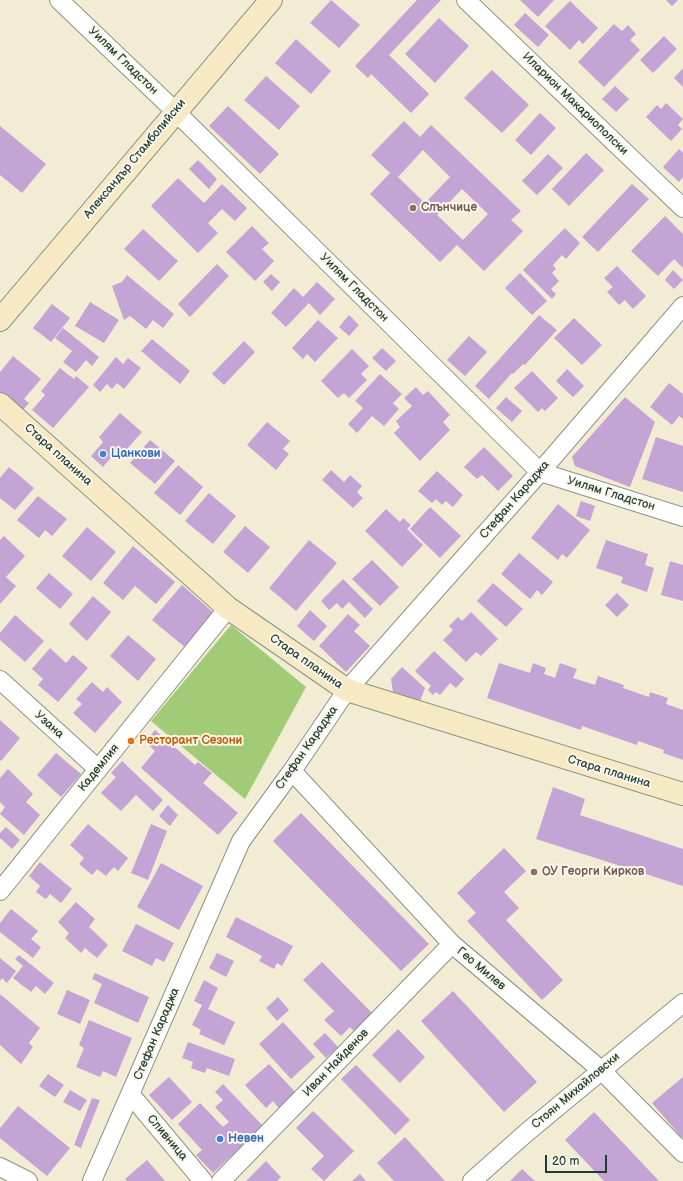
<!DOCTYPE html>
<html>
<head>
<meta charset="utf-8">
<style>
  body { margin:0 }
  #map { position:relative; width:683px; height:1181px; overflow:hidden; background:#f3ecd5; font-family:"Balsamiq Sans",sans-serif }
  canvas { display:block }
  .scale { position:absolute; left:545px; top:1155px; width:62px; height:18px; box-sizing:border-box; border:2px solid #1f3d34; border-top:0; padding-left:5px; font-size:12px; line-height:14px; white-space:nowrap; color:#1f3d34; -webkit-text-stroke:3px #fbf7ec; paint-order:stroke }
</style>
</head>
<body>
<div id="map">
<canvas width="683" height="1181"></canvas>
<div class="scale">20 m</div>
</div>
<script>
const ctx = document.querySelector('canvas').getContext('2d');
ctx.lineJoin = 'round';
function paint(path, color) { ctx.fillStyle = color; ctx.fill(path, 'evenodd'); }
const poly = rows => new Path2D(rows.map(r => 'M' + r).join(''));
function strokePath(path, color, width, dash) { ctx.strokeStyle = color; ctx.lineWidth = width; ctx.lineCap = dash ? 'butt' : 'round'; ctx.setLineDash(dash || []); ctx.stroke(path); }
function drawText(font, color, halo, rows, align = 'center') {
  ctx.font = font + ' "Balsamiq Sans",sans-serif'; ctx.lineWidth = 4; ctx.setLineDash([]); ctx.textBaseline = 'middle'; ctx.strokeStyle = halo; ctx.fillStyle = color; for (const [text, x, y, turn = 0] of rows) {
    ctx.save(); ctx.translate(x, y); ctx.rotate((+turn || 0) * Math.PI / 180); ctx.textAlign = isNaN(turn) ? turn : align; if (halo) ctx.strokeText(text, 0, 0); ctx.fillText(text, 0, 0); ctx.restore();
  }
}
const green = poly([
  [231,625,306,687,245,799,151,721]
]);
const building = poly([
  [331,0,360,25,339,48,310,23],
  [417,0,441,0,389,55,429,94,411,113,371,74,368,78,355,66],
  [520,0,554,0,538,17],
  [666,0,678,0,672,6],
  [570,1,598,28,583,44,579,40,570,50,545,26],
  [525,13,549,35,538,47,514,25],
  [439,18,469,46,435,83,405,54],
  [614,24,622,31,628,25,636,34,630,40,640,50,604,87,578,62],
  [664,36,677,49,653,73,640,60],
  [296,39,331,71,311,94,275,63],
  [683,68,683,87,674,78],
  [492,70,529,105,502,133,464,98],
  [266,76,300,106,279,130,244,100],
  [615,86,629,99,616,112,602,99],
  [666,103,683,119,678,125,682,129,671,141,646,117,657,105,661,109],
  [228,106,279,154,260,174,209,126],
  [540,113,556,128,531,155,515,140],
  [404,121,420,137,431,125,521,211,511,220,523,231,484,271,457,245,440,262,370,194,390,173,371,155],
  [423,150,450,177,425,203,398,177],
  [462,189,488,214,463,240,437,215],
  [0,126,46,164,22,193,0,175],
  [679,149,683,153,683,177,679,182,663,167],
  [586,153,604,170,569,206,552,189],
  [548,154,563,168,537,195,522,181],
  [198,160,217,179,209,189,189,169],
  [178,178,204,203,222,184,247,208,235,221,222,209,208,223,218,233,198,253,151,206],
  [632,184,649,199,598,252,582,237],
  [665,216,683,234,683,268,674,259,658,276,631,251],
  [252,226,269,243,262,249,274,261,255,281,226,252],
  [565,228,580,243,566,259,562,255,553,265,556,269,552,273,559,281,551,289,556,294,552,299,523,270],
  [143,229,178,261,159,281,124,249],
  [217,264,229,276,190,317,178,304],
  [617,266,646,296,633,309,625,300,619,305,607,292,613,287,604,278],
  [673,270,683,280,674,289,665,280],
  [520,273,547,301,532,315,505,288],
  [271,274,280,282,272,291,263,282],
  [127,275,174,314,163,328,153,320,146,329,130,316,124,320,112,286,122,282],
  [317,282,335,299,320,315,309,303,286,327,271,313,294,288,303,297],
  [90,302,119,320,104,343,75,326],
  [52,304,70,318,51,342,33,328],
  [349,315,359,325,349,336,339,327],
  [539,315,557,330,525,365,523,364,513,374,512,373,489,399,475,386],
  [574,318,602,345,582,365,554,338],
  [318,320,338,338,315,362,307,354,303,359,292,348],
  [63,328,99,357,92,366,86,360,76,372,63,362,72,351,55,338],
  [469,336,487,352,465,376,447,360],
  [152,339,190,371,180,384,141,351],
  [244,341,255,352,224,385,212,374],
  [382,348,396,361,386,371,372,358],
  [352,349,369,366,361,374,367,380,349,398,344,393,338,398,321,381],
  [13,356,41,379,24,399,29,403,22,411,0,394,0,372],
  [116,357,123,364,128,358,141,368,124,389,117,383,112,389,107,384,100,392,93,385],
  [60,368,74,379,76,376,89,387,53,428,32,410,45,395,41,391],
  [567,369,584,386,573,397,556,381],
  [532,371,558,398,545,411,542,408,538,412,514,388],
  [380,374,402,394,393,403,399,409,384,426,372,416,357,433,348,424,363,408,355,401],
  [669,383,683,394,683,419,679,416,672,425,650,407],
  [416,387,423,395,428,391,450,415,443,422,450,430,420,461,394,433,400,427,396,421,412,406,404,398],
  [506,397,522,411,512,422,496,408],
  [625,397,655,422,630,487,575,466,572,457],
  [120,413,142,432,120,457,116,452,103,467,91,456,103,442,99,437],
  [267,422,290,441,283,449,289,454,276,470,247,445],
  [656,437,683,446,683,492,642,479],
  [150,440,175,461,155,484,130,463],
  [484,447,513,476,498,491,482,475,477,479,464,467],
  [178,465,203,487,180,515,154,493],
  [9,467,34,488,15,510,0,498,0,478],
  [331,470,344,482,350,475,362,486,357,492,363,498,353,508,322,480],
  [437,471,463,495,453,507,446,501,442,505,436,499,432,503,418,491],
  [209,493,236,516,213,544,185,521],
  [38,496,67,519,52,536,45,530,39,538,17,520],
  [581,501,595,506,590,521,576,516],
  [558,504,590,530,567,558,562,554,558,560,531,538],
  [430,507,461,536,440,558,410,529],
  [386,509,400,522,403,518,411,525,407,529,423,545,402,567,365,531],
  [245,526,270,547,248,573,223,552],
  [87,527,116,552,91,581,62,556],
  [4,536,25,556,6,577,16,586,0,604,0,540],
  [309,540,337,563,296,611,269,588],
  [606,540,648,554,645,565,654,568,647,592,621,583,623,577,596,568],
  [133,546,175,582,156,604,135,586,123,600,103,583],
  [519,553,553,582,542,595,537,590,530,599,501,574],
  [372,560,399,587,380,606,352,579],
  [670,561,683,565,683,601,661,595],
  [49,573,73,594,60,609,36,588],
  [343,579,373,609,365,618,349,602,342,609,337,603,329,610,321,601],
  [493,583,523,609,506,627,477,601],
  [182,585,215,614,186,648,152,620],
  [617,593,629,605,617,617,605,605],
  [93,596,111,612,87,641,69,624],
  [310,610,327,626,314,641,297,626],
  [471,612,498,639,481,656,476,652,466,662,443,640,453,630,449,626,458,617,462,621],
  [348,614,360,625,354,631,370,646,346,672,319,646],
  [15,615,44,641,25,662,0,640,0,633],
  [128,635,156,659,138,681,110,656],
  [50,648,66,663,73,655,88,668,58,702,38,685,43,679,32,669],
  [434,651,464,679,456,688,450,683,440,695,436,692,433,695,428,690,431,686,415,671],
  [499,663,530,673,533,663,546,668,544,674,555,678,560,663,577,669,573,678,595,685,598,676,624,685,623,688,649,697,650,692,668,698,666,704,683,710,683,760,663,753,664,750,638,741,637,745,582,726,581,730,487,698],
  [402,667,425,688,417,709,394,699,391,679],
  [92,682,103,692,107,687,122,702,95,733,73,713,82,704,76,699],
  [0,720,20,738,1,761,0,760],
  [155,730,195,765,198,762,212,773,203,783,238,813,218,835,141,768,155,751,145,742],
  [56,753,81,774,61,797,37,775],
  [122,761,163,800,153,811,136,795,121,811,101,793,116,777,111,773],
  [8,769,33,794,26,802,40,815,24,835,0,814,5,807,0,802,0,778],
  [553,787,585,799,580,815,683,849,683,886,536,839],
  [168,805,178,815,170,826,159,816],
  [301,813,429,944,401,971,273,841],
  [88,824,128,858,118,871,114,867,106,876,97,869,92,875,79,864,84,858,70,845],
  [151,824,167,831,148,880,131,873],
  [6,827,20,840,12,849,0,838,0,833],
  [504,848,526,871,504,892,519,908,506,920,563,980,542,1000,467,921,476,913,457,893],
  [40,862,72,889,61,903,50,894,46,899,36,892,40,886,29,876],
  [161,863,203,886,179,930,137,907],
  [76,902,95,919,89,927,108,945,97,958,85,948,81,953,65,938,69,933,58,922],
  [11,909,38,931,31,939,41,947,33,958,0,932,0,923],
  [236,917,293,946,282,966,277,963,274,969,259,961,262,956,226,937],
  [136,924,174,943,164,962,156,958,152,966,122,951],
  [217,953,234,961,226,977,209,968],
  [19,955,54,983,45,994,36,986,31,992,13,978,23,966,15,959],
  [0,958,16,971,7,983,2,978,0,981],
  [322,962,373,1014,355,1032,350,1027,341,1036,324,1020,334,1011,303,980],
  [95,973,149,997,138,1023,94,1003,102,984,92,979],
  [204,980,218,988,208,1009,235,1022,224,1045,199,1034,201,1030,192,1025,202,1005,194,1001],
  [67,990,90,1000,80,1024,57,1014],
  [453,991,537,1082,504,1112,421,1021],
  [0,994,40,1028,29,1043,33,1047,21,1064,0,1045],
  [278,997,289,1010,277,1021,266,1008],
  [89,1020,132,1038,116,1077,103,1071,100,1077,76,1067,84,1048,79,1045],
  [283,1022,315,1057,291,1079,259,1044],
  [398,1029,425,1057,400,1083,372,1055],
  [325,1033,338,1047,326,1058,313,1044],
  [188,1042,235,1059,229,1076,207,1068,205,1073,191,1068,193,1062,182,1058],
  [269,1064,298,1095,281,1111,273,1101,266,1108,245,1085],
  [356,1065,410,1120,395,1135,341,1079],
  [48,1074,64,1085,55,1097,39,1086],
  [169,1077,192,1102,172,1120,149,1095],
  [683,1077,683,1137,682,1138,652,1103],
  [223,1084,263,1126,213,1173,196,1155,202,1150,178,1124,200,1103,223,1127,229,1122,215,1107,223,1100,215,1092],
  [70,1090,87,1100,80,1111,63,1102],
  [92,1098,100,1100,81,1148,74,1145],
  [18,1106,70,1148,47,1176,0,1138,0,1128],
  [313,1111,354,1151,324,1181,311,1169,324,1156,296,1128],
  [594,1112,659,1181,604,1181,565,1140],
  [405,1137,445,1181,394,1181,377,1163],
  [147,1160,165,1181,127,1181,125,1179],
  [266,1161,281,1177,277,1181,246,1181],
  [522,1169,535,1181,510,1181],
  [360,1174,366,1181,352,1181]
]);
const street = poly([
  [59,0,175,111,540,472,683,517],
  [466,0,683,208],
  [0,680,98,769],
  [292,771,452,944,601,1070,683,1153],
  [0,891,228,608],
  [131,1095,203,1181],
  [0,1167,28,1181],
  [92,1181,241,841,292,771,347,690,540,472,683,306],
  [221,1181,452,944],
  [472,1181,526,1133,683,1003]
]);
const secondary = poly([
  [0,320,271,0],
  [0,404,228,608,347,690,683,794]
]);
const markers = [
  [413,208,4,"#8d6e63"],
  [103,454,4,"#3f7fe0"],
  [131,741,4,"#e8710a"],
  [534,872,4,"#8d6e63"],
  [220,1139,4,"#3f7fe0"]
];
const streetNames = [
  ["Уилям Гладстон",123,61,44],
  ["Иларион Макариополски",575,104,44],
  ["Александър Стамболийски",135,159,-50],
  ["Уилям Гладстон",354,288,45],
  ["Стара планина",58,455,42],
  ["Уилям Гладстон",611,494,17],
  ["Стефан Караджа",515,500,-49],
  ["Стара планина",306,662,35],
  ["Узана",49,725,42],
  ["Стефан Караджа",307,748,-55],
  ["Кадемлия",99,768,-51],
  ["Стара планина",609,772,17],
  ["Гео Милев",481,969,40],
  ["Стефан Караджа",157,1034,-67],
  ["Иван Найденов",336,1063,-46],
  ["Стоян Михайловски",576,1091,-40],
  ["Сливница",167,1138,50]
];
const educationNames = [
  ["Слънчице",421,208],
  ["ОУ Георги Кирков",542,872]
];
const shopNames = [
  ["Цанкови",111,454],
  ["Невен",228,1139]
];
const foodNames = [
  ["Ресторант Сезони",139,741]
];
paint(green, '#a2cb77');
paint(building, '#c3a4d5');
strokePath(street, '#899484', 20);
strokePath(secondary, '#899484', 24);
strokePath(street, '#fff', 18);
strokePath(secondary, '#f7e9c3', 22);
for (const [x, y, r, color] of markers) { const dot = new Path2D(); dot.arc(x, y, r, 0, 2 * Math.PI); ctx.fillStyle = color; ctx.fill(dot); strokePath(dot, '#fbf7ec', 1.5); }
drawText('12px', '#1f3d34', '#fbf7ec', streetNames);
drawText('bold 12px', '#785e54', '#fbf7ec', educationNames, 'left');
drawText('bold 12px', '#366cbe', '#fbf7ec', shopNames, 'left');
drawText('bold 12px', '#c56008', '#fbf7ec', foodNames, 'left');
</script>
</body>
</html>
